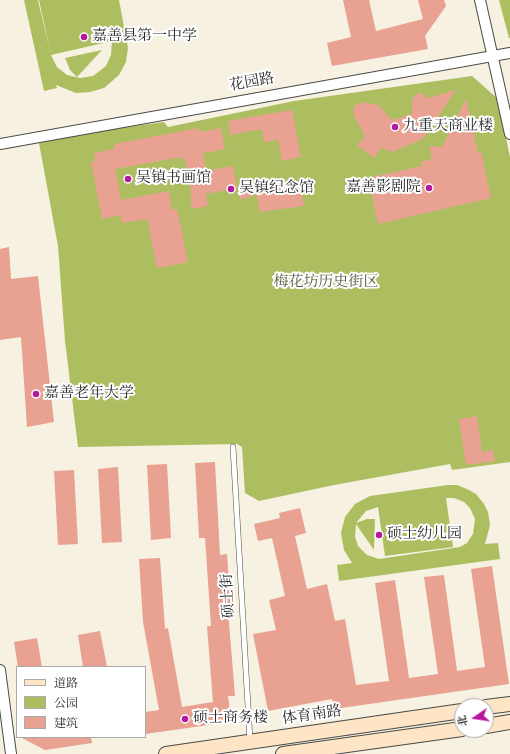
<!DOCTYPE html>
<html>
<head>
<meta charset="utf-8">
<style>
  body { margin:0 }
  #map { position:relative; width:510px; height:754px; overflow:hidden; background:#f6f1e1; font-family:"IM FELL DW Pica","Noto Serif SC",serif }
  canvas { display:block }
  .legend { position:absolute; left:16px; top:666px; width:130px; height:72px; box-sizing:border-box; background:#fff; border:1px solid #aaa; margin:0; padding:5px 7px; list-style:none; font-size:12px; color:#2b2b2b }
  .legend li { display:flex; align-items:center; gap:8px; height:20px }
  .legend b { width:20px; border:1px solid #aaa }
  .north { position:absolute; left:454px; top:698px; width:40px; height:40px; box-sizing:border-box; background:#fff; border:1px solid #aaa; border-radius:50%; rotate:257deg; font-size:11px; font-weight:700; line-height:16px; text-align:center; color:#2b2b2b }
  .north::after { content:''; display:block; margin:auto; width:14px; height:18px; background:#b5179e; clip-path:polygon(50% 0,100% 100%,50% 72%,0 100%) }
</style>
</head>
<body>
<div id="map">
<canvas width="510" height="754"></canvas>
<ul class="legend">
<li><b style="height:5px;background:#fde5c5"></b>道路</li>
<li><b style="height:11px;background:#adbe61"></b>公园</li>
<li><b style="height:11px;background:#e9a292"></b>建筑</li>
</ul>
<div class="north">北</div>
</div>
<script>
const ctx = document.querySelector('canvas').getContext('2d');
ctx.lineJoin = 'round';
function paint(path, color) { ctx.fillStyle = color; ctx.fill(path, 'evenodd'); }
const poly = rows => new Path2D(rows.map(r => 'M' + r).join(''));
function strokePath(path, color, width, dash) { ctx.strokeStyle = color; ctx.lineWidth = width; ctx.lineCap = dash ? 'butt' : 'round'; ctx.setLineDash(dash || []); ctx.stroke(path); }
function drawText(font, color, halo, rows, align = 'center') {
  ctx.font = font + ' "IM FELL DW Pica","Noto Serif SC",serif'; ctx.lineWidth = 4; ctx.setLineDash([]); ctx.textBaseline = 'middle'; ctx.strokeStyle = halo; ctx.fillStyle = color; for (const [text, x, y, turn = 0] of rows) {
    ctx.save(); ctx.translate(x, y); ctx.rotate((+turn || 0) * Math.PI / 180); ctx.textAlign = isNaN(turn) ? turn : align; if (halo) ctx.strokeText(text, 0, 0); ctx.fillText(text, 0, 0); ctx.restore();
  }
}
const green = poly([
  [24,0,38,0,51,55,57,67,67,75,80,78,93,76,106,66,111,55,112,41,51,55,39,0,119,0,128,48,126,62,119,75,104,88,90,92,76,93,56,85,57,88,44,91],
  [499,0,510,0,510,38,509,38],
  [102,50,77,77,70,70,66,60,65,58],
  [472,76,498,99,510,157,510,462,452,470,450,464,334,485,259,501,245,493,242,447,237,444,78,447,65,341,58,246,39,143,85,133,164,122,168,127,294,101],
  [448,485,457,485,469,490,476,494,484,504,488,512,490,525,485,544,498,543,500,559,339,581,337,565,352,563,344,550,341,533,345,517,355,504,370,496],
  [446,498,454,498,464,502,470,508,475,519,473,534,467,543,460,547,379,559,367,555,358,546,355,536,356,524,374,550,375,519,367,519,356,523,366,511,378,507,385,556,453,547]
]);
const building = poly([
  [343,0,369,0,376,31,423,19,418,0,444,0,446,6,425,36,428,49,332,66,327,43,351,37],
  [456,90,423,139,392,152,380,148,375,158,357,146,365,136,354,116,353,109,355,105,363,102,378,105,392,120,412,114,412,99,419,92,428,98],
  [466,99,478,153,481,152,491,198,378,224,368,178,422,166,421,162,432,159,429,146,442,147],
  [292,110,301,157,282,161,278,140,264,142,262,129,230,135,228,121],
  [199,128,199,132,221,128,225,149,203,153,206,171,233,166,237,188,206,194,208,206,192,209,190,197,192,197,185,160,183,161,182,157,115,169,121,200,169,191,172,210,177,209,188,262,157,268,147,219,122,223,120,215,102,219,91,162,95,161,94,153,115,149,114,144],
  [299,180,304,206,260,212,256,191],
  [251,186,253,197,240,199,238,189],
  [9,247,11,279,38,276,54,422,27,427,21,337,0,340,0,249],
  [477,416,482,452,493,450,495,461,466,465,459,419],
  [215,462,220,555,227,554,231,611,228,611,235,696,228,696,230,710,223,723,145,734,145,712,159,710,143,622,139,559,160,558,165,629,168,628,182,707,213,702,207,626,211,626,205,538,199,538,195,463],
  [167,464,171,538,151,540,147,465],
  [118,467,122,542,102,543,98,469],
  [74,470,78,544,58,545,54,471],
  [300,508,306,533,295,536,307,589,327,584,335,621,345,619,356,685,389,681,375,583,395,580,409,678,438,674,424,577,444,575,457,671,485,667,471,569,492,566,509,684,334,709,332,699,268,711,253,634,276,630,269,600,285,596,272,538,258,541,254,524,280,518,279,513],
  [100,631,107,667,83,667,78,635],
  [37,638,42,667,18,667,14,642],
  [20,737,91,737,92,743,45,750]
]);
const lane = poly([
  [233,447,250,741]
]);
const street = poly([
  [480,0,510,134],
  [0,144,510,53],
  [0,670,11,754]
]);
const secondary = poly([
  [486,707,510,704],
  [486,726,510,722],
  [166,754,462,711],
  [283,754,462,729]
]);
const markers = [
  [84,37,4,"#b5179e"],
  [395,127,4,"#b5179e"],
  [128,179,4,"#b5179e"],
  [429,188,4,"#b5179e"],
  [231,189,4,"#b5179e"],
  [36,394,4,"#b5179e"],
  [379,535,4,"#b5179e"],
  [185,719,4,"#b5179e"]
];
const poiNames = [
  ["嘉善县第一中学",92,37],
  ["九重天商业楼",403,127],
  ["吴镇书画馆",136,179],
  ["嘉善影剧院",421,188,"right"],
  ["吴镇纪念馆",239,189],
  ["嘉善老年大学",44,394],
  ["硕士幼儿园",387,535],
  ["硕士商务楼",193,719]
];
const streetNames = [
  ["花园路",252,83,-10],
  ["硕士街",229,596,-93],
  ["体育南路",312,716,-8]
];
const parkNames = [
  ["梅花坊历史街区",326,283]
];
paint(green, '#adbe61');
paint(building, '#e9a292');
strokePath(lane, '#494946', 6);
strokePath(street, '#494946', 12);
strokePath(secondary, '#494946', 16);
strokePath(lane, '#fff', 5);
strokePath(street, '#fff', 10);
strokePath(secondary, '#fde5c5', 14);
for (const [x, y, r, color] of markers) { const dot = new Path2D(); dot.arc(x, y, r, 0, 2 * Math.PI); ctx.fillStyle = color; ctx.fill(dot); strokePath(dot, '#fff', 1.5); }
drawText('15px', '#2b2b2b', '#fff', poiNames, 'left');
drawText('15px', '#2b2b2b', '#fff', streetNames);
drawText('15px', '#585e3e', '#fff', parkNames);
</script>
</body>
</html>
